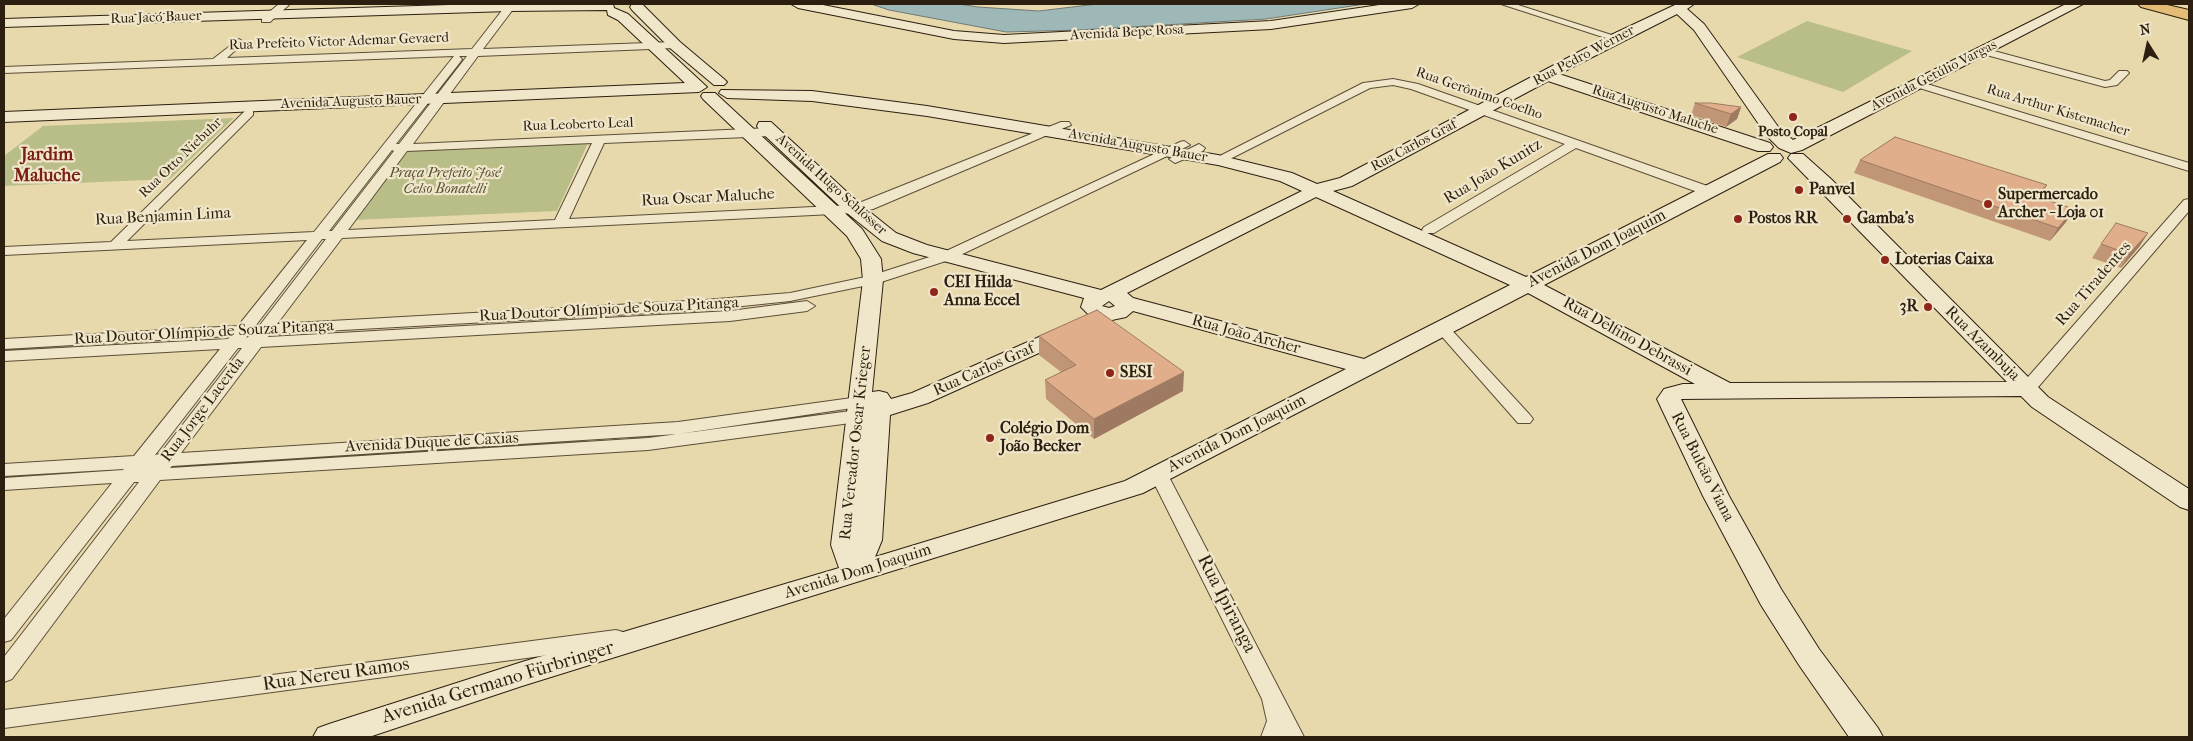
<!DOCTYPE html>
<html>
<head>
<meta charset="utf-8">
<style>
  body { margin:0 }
  #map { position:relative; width:2193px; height:741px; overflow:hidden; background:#e8d9ad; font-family:"IM FELL French Canon",serif }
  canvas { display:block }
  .frame { position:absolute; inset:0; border:5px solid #2c1f10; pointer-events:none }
  .north { position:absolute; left:2123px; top:20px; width:50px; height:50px; -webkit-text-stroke:4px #f0e6ca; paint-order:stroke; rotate:350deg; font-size:14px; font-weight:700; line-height:20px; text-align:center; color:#2c1f10 }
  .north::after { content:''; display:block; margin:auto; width:18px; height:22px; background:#2c1f10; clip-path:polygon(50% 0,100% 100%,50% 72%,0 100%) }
</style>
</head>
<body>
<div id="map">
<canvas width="2193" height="741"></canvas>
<div class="frame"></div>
<div class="north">N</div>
</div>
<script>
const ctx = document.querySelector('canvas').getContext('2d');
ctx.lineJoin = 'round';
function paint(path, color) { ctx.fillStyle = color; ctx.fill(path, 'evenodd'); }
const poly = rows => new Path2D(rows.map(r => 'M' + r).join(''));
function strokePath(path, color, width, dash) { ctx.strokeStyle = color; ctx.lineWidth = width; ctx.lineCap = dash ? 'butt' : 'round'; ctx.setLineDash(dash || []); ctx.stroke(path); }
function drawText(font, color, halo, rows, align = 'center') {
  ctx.font = font + ' "IM FELL French Canon",serif'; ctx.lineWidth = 4.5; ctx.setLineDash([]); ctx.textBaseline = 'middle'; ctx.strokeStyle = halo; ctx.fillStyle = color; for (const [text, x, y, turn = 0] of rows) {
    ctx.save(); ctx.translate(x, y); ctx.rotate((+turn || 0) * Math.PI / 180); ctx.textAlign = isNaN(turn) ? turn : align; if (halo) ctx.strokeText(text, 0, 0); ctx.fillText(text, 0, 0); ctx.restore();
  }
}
const green = poly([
  [1807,21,1912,51,1843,92,1737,57],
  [234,118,170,179,4,186,4,156,43,126],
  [588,143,557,211,354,220,409,150]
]);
const water = poly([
  [871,4,959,4,978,7,1039,11,1097,4,1365,4,1266,19,1079,30,1006,32,889,10,871,4]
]);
const street = poly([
  [279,4,290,4,270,22,262,22,262,18,279,4],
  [507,4,517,4,483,49,675,42,680,45,675,48,478,56,413,144,771,128,777,132,771,136,604,143,569,219,854,205,1061,122,1069,122,1071,125,873,209,854,213,342,238,277,324,705,300,790,293,870,276,942,253,1180,142,1184,141,1190,145,952,259,878,283,790,301,705,310,270,334,268,337,730,311,807,301,815,306,807,311,730,321,261,347,181,453,678,422,859,397,865,398,867,402,865,406,859,407,678,434,172,466,170,468,648,438,858,410,864,412,867,416,864,420,858,422,648,450,160,480,12,679,4,682,4,657,139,482,134,482,11,640,4,642,4,619,112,483,4,490,4,478,123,470,124,469,4,476,4,464,134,456,220,349,4,361,4,351,228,339,230,336,4,349,4,339,238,326,307,240,4,255,4,247,111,242,245,111,249,109,253,111,253,115,127,241,314,232,454,56,4,73,4,67,213,59,239,39,244,42,227,58,472,49,507,4],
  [459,56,467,56,399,144,396,144,461,61,462,59,459,56],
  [592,143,555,220,348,230,407,151,592,143],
  [392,150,394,151,332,231,329,231,392,150],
  [322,239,326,239,260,325,256,325,322,239],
  [248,335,252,335,246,338,248,335],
  [238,348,242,348,160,454,155,455,238,348],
  [1501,4,1515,4,1621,38,1616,41,1612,40,1501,4],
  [1983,48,2105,81,2110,80,2119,71,2127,71,2129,73,2117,85,2105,87,1979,53,1978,51,1983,48],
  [1393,79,1418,84,1713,188,1715,191,1713,194,1703,194,1576,148,1434,233,1424,233,1422,230,1424,227,1565,144,1411,89,1393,85,1370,88,1222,163,1214,163,1212,160,1363,83,1393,79],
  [1917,81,2189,163,2189,171,1913,86,1913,82,1917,81],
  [1199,144,1205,148,1203,151,1175,163,1169,159,1199,144],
  [2189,199,2189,211,2033,393,2021,393,2019,389,2021,385,2184,200,2189,199],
  [1442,323,1447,325,1530,415,1533,419,1530,423,1518,423,1437,331,1434,328,1437,325,1442,323],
  [1159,469,1165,471,1168,475,1304,737,1261,737,1267,721,1262,699,1150,475,1153,471,1159,469],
  [616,630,623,632,626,638,623,644,616,646,4,728,4,710,616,630]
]);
const secondary = poly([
  [481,4,613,4,614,8,628,14,707,87,699,92,4,122,4,112,685,83,618,20,608,15,607,10,509,11,4,27,4,19,481,4],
  [632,4,642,4,680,42,724,79,727,82,724,85,714,85,670,48,632,10,630,7,632,4],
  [791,4,818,4,954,31,1004,35,1271,21,1386,4,1419,4,1412,8,1271,29,1004,43,954,39,798,8,791,4],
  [1677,4,1694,4,1687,9,1704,24,1779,128,1793,140,2066,4,2083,4,1802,150,1791,153,1779,148,1767,136,1694,30,1677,14,1559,74,1770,143,1773,147,1770,151,1758,151,1548,81,1352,186,1333,191,1526,277,1768,154,1780,154,1783,158,1780,162,1544,285,1730,383,2007,382,1788,158,1791,154,1803,154,1831,179,2048,397,2189,489,2189,510,2180,507,2032,407,2021,396,1681,399,1729,496,1781,589,1819,649,1878,728,1883,737,1849,737,1799,665,1761,605,1703,496,1657,399,1664,389,1683,384,1695,384,1528,293,1143,493,522,686,369,737,313,737,318,728,329,724,522,662,839,568,831,545,863,280,861,259,847,236,703,99,701,96,703,93,715,93,862,229,881,259,883,280,872,392,879,391,887,393,891,399,912,393,1089,315,1081,307,1084,298,913,253,882,241,847,213,759,130,757,126,759,122,771,122,861,205,896,233,927,245,1101,290,1302,191,1280,181,1218,165,927,116,812,101,727,98,719,93,721,90,812,91,927,106,1218,155,1292,173,1317,184,1340,178,1611,35,1677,4],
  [1316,197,1510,285,1364,359,1133,298,1127,293,1316,197],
  [1109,301,1115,306,1109,308,1102,306,1109,301],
  [1133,311,1346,369,1125,481,875,557,882,540,890,415,928,403,1112,320,1126,317,1133,311]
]);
const primary = poly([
  [2138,4,2163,4,2189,10,2189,20,2141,7,2138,4]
]);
const wall = poly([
  [1695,103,1741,107,1737,119,1726,127,1691,115],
  [1860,160,2040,197,2066,222,2050,241,1854,173],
  [2148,233,2139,247,2121,268,2092,258,2101,244],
  [1039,336,1183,391,1094,439,1046,399,1045,380,1061,372,1039,355]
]);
const shadedWall = poly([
  [1741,107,1737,119,1726,127,1731,114],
  [2047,185,2040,198,2035,196],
  [2074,209,2066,222,2050,241,2058,228],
  [2148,233,2139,247,2121,268,2129,254],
  [1184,372,1183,391,1094,439,1094,419]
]);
const building = poly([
  [1695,103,1711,103,1741,107,1731,114,1695,103],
  [1895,137,2047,185,2035,196,2074,209,2058,228,1860,160,1895,137],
  [2116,223,2148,233,2129,254,2101,244,2116,223],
  [1097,310,1184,372,1094,419,1045,380,1076,365,1039,336,1097,310]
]);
const markers = [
  [1793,117,5,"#8f2418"],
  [1799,190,5,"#8f2418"],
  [1988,204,5,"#8f2418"],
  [1738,219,5,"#8f2418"],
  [1847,219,5,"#8f2418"],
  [1885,260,5,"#8f2418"],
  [934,292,5,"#8f2418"],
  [1928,307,5,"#8f2418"],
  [1110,373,5,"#8f2418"],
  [990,438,5,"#8f2418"]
];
const farStreetnames = [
  ["Rua Jacó Bauer",156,18,-2],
  ["Avenida Bepe Rosa",1127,33,-3],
  ["Rua Prefeito Victor Ademar Gevaerd",339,42,-2],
  ["Rua Pedro Werner",1584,56,-28],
  ["Avenida Getúlio Vargas",1934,76,-27],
  ["Rua Gerônimo Coelho",1479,94,19],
  ["Avenida Augusto Bauer",351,102,-2],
  ["Rua Augusto Maluche",1655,110,18],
  ["Rua Arthur Kistemacher",2058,111,17],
  ["Rua Leoberto Leal",578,125,-2],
  ["Avenida Augusto Bauer",1138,146,10],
  ["Rua Carlos Graf",1414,146,-28],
  ["Rua Otto Niebuhr",181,158,-44],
  ["Avenida Hugo Schlösser",831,185,42]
];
const farPoinames = [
  ["Posto Copal",1793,133]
];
const farParknames = [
  ["Praça Prefeito José",445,174],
  ["Celso Bonatelli",445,190]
];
const streetNames = [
  ["Rua João Kunitz",1493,172,-31],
  ["Rua Oscar Maluche",708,198,-3],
  ["Rua Benjamin Lima",163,217,-3],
  ["Avenida Dom Joaquim",1597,249,-27],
  ["Rua Tiradentes",2094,284,-49],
  ["Rua Doutor Olímpio de Souza Pitanga",609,310,-3],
  ["Rua Doutor Olímpio de Souza Pitanga",204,333,-3],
  ["Rua João Archer",1246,335,15],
  ["Rua Delfino Debrassi",1627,337,29],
  ["Rua Azambuja",1982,344,45],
  ["Rua Carlos Graf",984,370,-24],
  ["Rua Jorge Lacerda",203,410,-53],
  ["Avenida Dom Joaquim",1237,434,-27],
  ["Avenida Duque de Caxias",432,443,-3],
  ["Rua Vereador Oscar Krieger",856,443,-84],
  ["Rua Bulcão Viana",1702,467,63],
  ["Avenida Dom Joaquim",858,572,-17]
];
const poiNames = [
  ["Panvel",1809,190],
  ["Supermercado",1998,195],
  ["Archer - Loja 01",1998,213],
  ["Postos RR",1748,219],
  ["Gamba's",1857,219],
  ["Loterias Caixa",1895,260],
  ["CEI Hilda",944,283],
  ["Anna Eccel",944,301],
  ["3R",1918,307,"right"],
  ["SESI",1120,373],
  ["Colégio Dom",1000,429],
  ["João Becker",1000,447]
];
const farDistrictnames = [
  ["Jardim",47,156],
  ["Maluche",47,177]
];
const nearStreetnames = [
  ["Rua Ipiranga",1226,604,63],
  ["Rua Nereu Ramos",336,675,-8],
  ["Avenida Germano Fürbringer",498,683,-17]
];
paint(green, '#b9be88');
paint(water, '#9eb7b7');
strokePath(water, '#707a74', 1);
strokePath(street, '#5b4e37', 2);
strokePath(secondary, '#2c1f10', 2);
strokePath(primary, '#2c1f10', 2);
paint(street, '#f0e6ca');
paint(secondary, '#f0e6ca');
paint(primary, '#e4bc76');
paint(wall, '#c19677');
paint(shadedWall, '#9d7a61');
paint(building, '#e0ae8a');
strokePath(building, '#9d7a61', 1);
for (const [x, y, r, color] of markers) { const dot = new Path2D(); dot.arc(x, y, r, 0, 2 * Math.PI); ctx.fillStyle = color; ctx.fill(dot); strokePath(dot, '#f0e6ca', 2); }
drawText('14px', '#2c1f10', '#f0e6ca', farStreetnames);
drawText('bold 14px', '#2c1f10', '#f0e6ca', farPoinames);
drawText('italic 14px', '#564f34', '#f0e6ca', farParknames);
drawText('16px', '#2c1f10', '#f0e6ca', streetNames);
drawText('bold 16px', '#2c1f10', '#f0e6ca', poiNames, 'left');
drawText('bold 18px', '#7a1f14', '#f0e6ca', farDistrictnames);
drawText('19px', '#2c1f10', '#f0e6ca', nearStreetnames);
</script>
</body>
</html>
